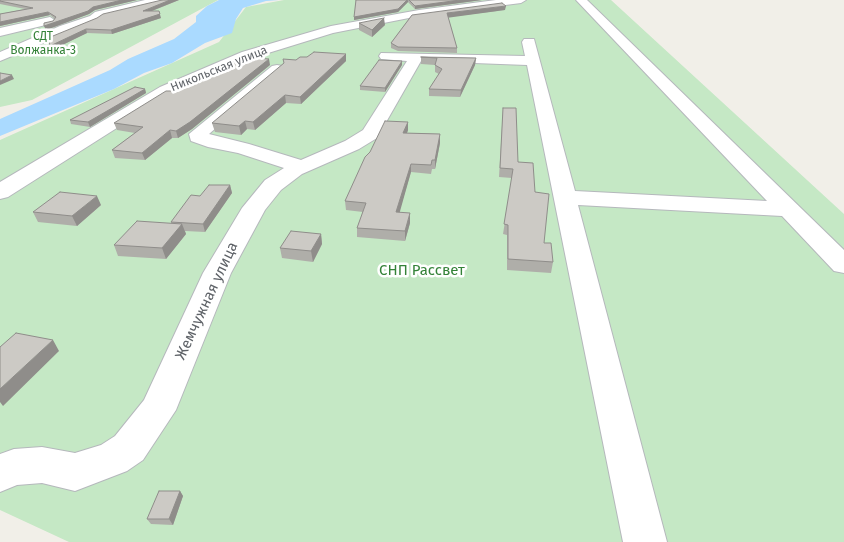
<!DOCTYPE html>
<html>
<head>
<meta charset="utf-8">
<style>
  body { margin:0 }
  canvas { display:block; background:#f1efe8 }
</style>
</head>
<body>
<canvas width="844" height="542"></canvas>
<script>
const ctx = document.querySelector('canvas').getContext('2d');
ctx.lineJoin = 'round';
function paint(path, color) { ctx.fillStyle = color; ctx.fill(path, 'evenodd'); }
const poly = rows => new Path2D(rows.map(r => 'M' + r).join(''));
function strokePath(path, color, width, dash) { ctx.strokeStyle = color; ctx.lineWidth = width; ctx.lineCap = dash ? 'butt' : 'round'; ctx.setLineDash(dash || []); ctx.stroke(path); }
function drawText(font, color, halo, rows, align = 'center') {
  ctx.font = font + ' "Fira Sans",sans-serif'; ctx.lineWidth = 5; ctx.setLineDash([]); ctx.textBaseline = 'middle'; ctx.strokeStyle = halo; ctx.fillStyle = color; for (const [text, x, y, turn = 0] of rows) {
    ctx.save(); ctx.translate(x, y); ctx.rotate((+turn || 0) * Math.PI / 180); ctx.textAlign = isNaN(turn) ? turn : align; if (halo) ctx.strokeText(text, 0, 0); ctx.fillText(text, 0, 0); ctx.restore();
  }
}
const green = poly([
  [0,0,218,0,32,100,0,107],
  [284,0,611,0,844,214,844,542,69,542,0,510,0,140,219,42,246,7]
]);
const water = poly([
  [219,0,279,0,266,1,243,8,236,19,232,33,205,43,172,63,144,73,114,89,0,136,0,119,110,70,128,59,174,39,196,22,196,16,207,6]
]);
const minor = poly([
  [145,0,164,0,163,2,103,16,98,20,0,61,0,52,60,26,90,16,95,12,145,0],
  [496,0,526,0,521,3,419,16,333,33,252,58,172,93,8,197,0,199,0,182,160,87,242,52,331,26,419,10,496,0],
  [576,0,587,0,844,250,844,273,834,271,782,216,578,205,667,542,623,542,527,65,421,61,377,138,359,149,302,174,281,190,265,210,231,273,176,410,143,460,127,471,75,491,42,483,17,485,0,492,0,454,14,449,42,447,75,453,101,445,115,436,144,400,203,273,242,208,265,180,284,168,238,153,208,147,191,141,189,134,272,66,277,65,282,66,284,69,209,134,249,144,301,160,345,141,363,130,407,61,381,59,379,56,381,53,525,56,522,42,524,39,534,39,575,191,767,201,576,0],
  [50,17,56,21,54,23,0,36,0,28,50,17]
]);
const wall = poly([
  [0,0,137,0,95,10,89,14,46,30,55,19,50,15,0,26,0,14,25,9,0,4],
  [162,0,179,0,152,11,161,18,112,34,87,33,52,50,48,38],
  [356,0,482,0,415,9,408,2,398,12,354,20],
  [505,10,448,17,457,48,457,53,398,51,391,48,391,43,412,15],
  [359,23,385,25,372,37,359,30],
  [346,54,346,61,301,104,286,103,255,130,247,129,241,135,215,132,212,123,296,60,307,57],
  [421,57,476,58,475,65,460,97,429,96,429,89,439,74,435,72,435,65,421,64],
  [270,65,192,129,178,138,172,138,145,160,115,158,112,150,135,133,117,130,114,123],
  [402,65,385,92,360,90,360,86],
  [145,89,146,93,90,127,71,124,70,120],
  [503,108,518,162,535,192,544,243,553,262,551,273,507,270,507,235,503,234,512,178,499,177],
  [408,122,408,130,407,133,440,134,440,143,435,169,432,169,431,174,411,172,399,212,410,223,405,241,357,237,357,228,363,212,346,210,345,201],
  [230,185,232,193,205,232,185,231,186,234,166,259,118,256,114,245,171,223,171,222],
  [101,205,77,226,38,222,33,212],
  [321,234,322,244,313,262,282,258,280,248],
  [180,491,183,496,173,525,151,524,147,519]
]);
const shadedWall = poly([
  [122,0,137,0,95,10,89,14,46,30,44,26,93,7],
  [170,0,179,0,144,14,143,11],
  [408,0,408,2,398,12,354,20,354,17],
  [460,0,482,0,415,9,415,6],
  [506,6,505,10,446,18,447,13],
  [159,11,161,18,112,34,111,30],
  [48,12,50,15,0,26,0,22],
  [384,18,385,25,372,37,372,30],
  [86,29,87,33,52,50,50,46],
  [346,54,346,61,301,104,300,97],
  [476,58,475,65,460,97,461,90],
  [269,59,270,65,192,129,178,138,176,131],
  [402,61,402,65,385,92,385,88],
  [12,75,14,79,0,85,0,81],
  [145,89,146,93,90,127,88,122],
  [285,95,286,103,255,130,253,122],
  [245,121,247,129,241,135,239,126],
  [408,122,408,130,404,141,403,133],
  [170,130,172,138,145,160,142,153],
  [440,134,440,143,435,169,435,160],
  [411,164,411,172,397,222,396,212],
  [230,185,232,193,205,232,203,224],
  [97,196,101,205,77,226,72,216],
  [410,213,410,223,405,241,405,231],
  [182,224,186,234,166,259,162,248],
  [321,234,322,244,313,262,311,251],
  [53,340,59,351,3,406,0,402,0,389],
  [180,491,183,496,173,525,169,519]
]);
const building = poly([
  [0,0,122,0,93,7,88,11,44,26,44,23,53,21,56,17,48,12,0,22,0,14,33,8,0,1,0,0],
  [162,0,170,0,143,11,159,11,160,14,111,30,86,29,50,46,48,38,97,18,103,14,162,0],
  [356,0,407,0,398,9,354,17,356,0],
  [409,0,460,0,415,6,409,0],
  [502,3,506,6,447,13,457,48,398,47,391,43,412,15,502,3],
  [384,18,372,30,359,23,384,18],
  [314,52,346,54,300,97,285,95,253,122,245,121,239,126,212,123,284,63,283,59,296,60,300,57,307,57,314,52],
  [243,57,269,59,190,122,176,131,170,130,142,153,112,150,143,127,114,123,166,91,171,91,243,57],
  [421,57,476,58,461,90,429,89,442,69,435,65,437,58,421,57],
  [379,60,402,61,385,88,360,86,379,60],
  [0,73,12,75,0,81,0,73],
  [135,87,145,89,88,122,70,120,135,87],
  [503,108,516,108,518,162,533,163,535,192,549,194,544,243,551,243,553,262,508,259,508,225,504,224,513,169,500,168,503,108],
  [385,121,408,122,403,133,440,134,435,160,432,160,431,165,411,164,396,212,410,213,405,231,357,228,366,203,345,201,365,157,370,152,385,121],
  [209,185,230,185,203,224,171,222,191,195,200,196,209,185],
  [60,192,97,196,72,216,33,212,60,192],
  [137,221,182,224,162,248,114,245,137,221],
  [291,231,321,234,311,251,280,248,291,231],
  [16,333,53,340,0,389,0,347,16,333],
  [159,491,180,491,169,519,147,519,159,491]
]);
const farParknames = [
  ["СДТ",43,37],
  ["Волжанка-3",43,51]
];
const farStreetnames = [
  ["Никольская улица",219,69,-22]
];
const parkNames = [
  ["СНП Рассвет",422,271]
];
const streetNames = [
  ["Жемчужная улица",207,301,-65]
];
paint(green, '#c5e8c5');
paint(water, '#aadaff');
strokePath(minor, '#b5b8bc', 2);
paint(minor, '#fff');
paint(wall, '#afaea9');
paint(shadedWall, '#8f8d8a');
paint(building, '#cccac5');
strokePath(building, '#8f8d8a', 1);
drawText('12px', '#348238', '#fff', farParknames);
drawText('12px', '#5f6368', '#fff', farStreetnames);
drawText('15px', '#348238', '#fff', parkNames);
drawText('15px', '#5f6368', '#fff', streetNames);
</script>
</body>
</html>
